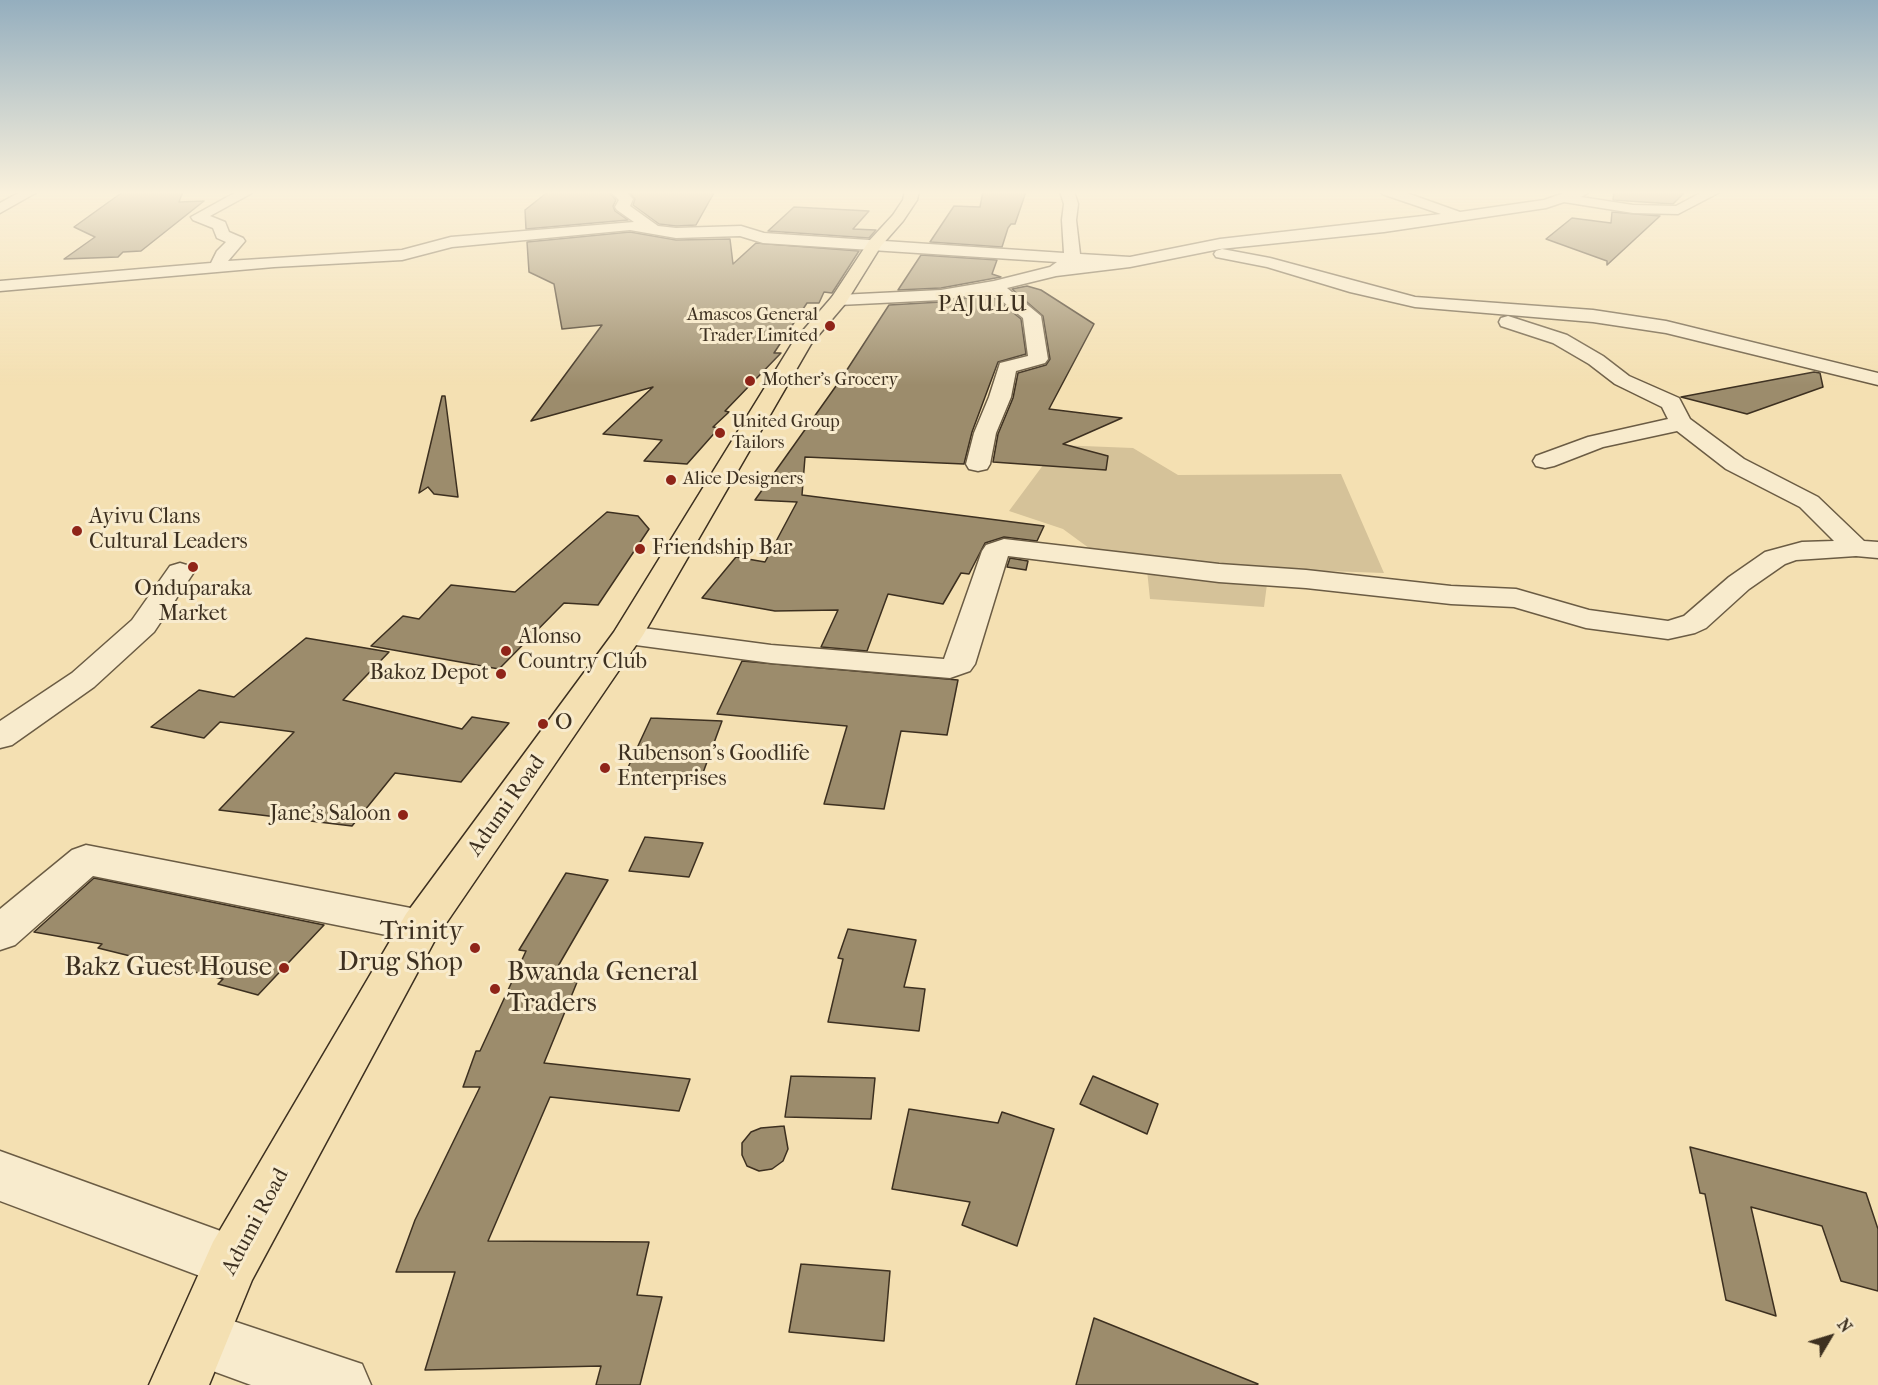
<!DOCTYPE html>
<html>
<head>
<meta charset="utf-8">
<style>
  body { margin:0 }
  #map { position:relative; width:1878px; height:1385px; overflow:hidden; background:#f4e0b2; font-family:"IM FELL French Canon",serif }
  canvas { display:block }
  .north { position:absolute; left:1800px; top:1307px; width:60px; height:60px; -webkit-text-stroke:4px #f8ebcd; paint-order:stroke; rotate:52deg; font-size:16px; font-weight:700; line-height:24px; text-align:center; color:#3d3020 }
  .north::after { content:''; display:block; margin:auto; width:21px; height:27px; background:#3d3020; clip-path:polygon(50% 0,100% 100%,50% 72%,0 100%) }
</style>
</head>
<body>
<div id="map">
<canvas width="1878" height="1385"></canvas>
<div class="north">N</div>
</div>
<script>
const ctx = document.querySelector('canvas').getContext('2d');
ctx.lineJoin = 'round';
function paint(path, color) { ctx.fillStyle = color; ctx.fill(path, 'evenodd'); }
const poly = rows => new Path2D(rows.map(r => 'M' + r).join(''));
function strokePath(path, color, width, dash) { ctx.strokeStyle = color; ctx.lineWidth = width; ctx.lineCap = dash ? 'butt' : 'round'; ctx.setLineDash(dash || []); ctx.stroke(path); }
function drawText(font, color, halo, rows, align = 'center') {
  ctx.font = font + ' "IM FELL French Canon",serif'; ctx.lineWidth = 6; ctx.setLineDash([]); ctx.textBaseline = 'middle'; ctx.strokeStyle = halo; ctx.fillStyle = color; for (const [text, x, y, turn = 0] of rows) {
    ctx.save(); ctx.translate(x, y); ctx.rotate((+turn || 0) * Math.PI / 180); ctx.textAlign = isNaN(turn) ? turn : align; if (halo) ctx.strokeText(text, 0, 0); ctx.fillText(text, 0, 0); ctx.restore();
  }
}
const green = poly([
  [1058,445,1133,448,1178,475,1341,474,1384,573,1269,569,1264,607,1150,599,1147,570,1093,551,1063,529,1009,511]
]);
const building = poly([
  [124,191,183,191,179,202,204,201,141,251,123,252,118,257,64,259,95,237,74,227,124,191],
  [549,191,608,191,616,200,613,206,615,211,628,220,526,229,525,210,549,191],
  [628,191,715,191,696,225,676,226,659,224,633,205,635,199,628,191],
  [983,191,1026,192,1015,224,1011,224,1008,228,1002,247,930,242,954,206,980,207,983,191],
  [1614,191,1686,191,1673,204,1613,200,1614,191],
  [794,207,869,211,853,229,876,230,869,238,768,231,794,207],
  [1612,212,1660,216,1607,265,1607,261,1546,239,1572,218,1611,223,1612,212],
  [630,232,676,240,730,239,733,264,756,243,859,251,832,293,824,292,819,303,807,303,774,353,781,353,725,411,729,412,713,427,719,428,687,464,644,461,662,440,603,434,653,387,531,421,602,325,562,329,554,284,529,272,527,242,630,232],
  [921,255,997,260,992,274,1001,277,941,288,898,290,921,255],
  [1027,286,1041,290,1094,324,1049,409,1122,418,1063,444,1108,456,1106,470,993,462,998,434,1013,398,1018,373,1046,365,1050,359,1043,316,1012,289,1027,286],
  [990,294,1021,319,1026,354,998,362,972,432,964,464,805,457,802,495,1044,526,1037,541,1004,537,985,543,969,574,961,573,943,604,888,594,867,651,821,647,838,610,775,611,702,598,736,557,765,562,797,502,755,500,841,379,889,305,941,302,990,294],
  [1814,372,1820,373,1823,387,1747,414,1681,397,1814,372],
  [442,396,445,396,458,497,434,494,428,487,419,493,442,396],
  [607,512,638,516,649,529,598,605,564,603,499,669,371,646,403,616,419,619,451,585,515,592,607,512],
  [1010,558,1028,561,1026,570,1007,567,1010,558],
  [306,638,389,652,343,700,462,729,472,717,509,723,461,782,395,773,352,826,219,810,294,732,220,722,204,738,151,727,199,690,234,697,306,638],
  [742,661,958,680,947,735,901,731,884,809,824,804,847,726,717,714,742,661],
  [651,718,722,721,700,781,624,776,651,718],
  [645,837,703,843,689,877,629,871,645,837],
  [566,873,608,880,557,968,582,970,544,1063,690,1079,679,1111,550,1097,488,1241,649,1242,637,1295,662,1297,640,1385,596,1385,601,1366,425,1370,455,1272,396,1272,415,1220,480,1087,463,1087,476,1051,480,1051,526,951,519,950,566,873],
  [94,878,324,925,258,995,218,984,223,979,98,948,102,944,34,932,94,878],
  [848,929,916,940,904,987,925,989,919,1031,828,1022,843,959,838,958,848,929],
  [791,1076,875,1078,871,1119,785,1117,791,1076],
  [1093,1076,1158,1104,1147,1134,1080,1104,1093,1076],
  [909,1109,998,1123,1002,1112,1054,1129,1017,1246,962,1225,970,1202,892,1189,909,1109],
  [784,1126,788,1149,783,1161,772,1169,759,1171,747,1166,742,1155,742,1143,751,1132,761,1128,784,1126],
  [1690,1147,1866,1193,1878,1229,1878,1291,1841,1281,1822,1226,1751,1207,1776,1316,1726,1300,1705,1194,1700,1193,1690,1147],
  [801,1264,890,1271,884,1341,789,1332,801,1264],
  [1094,1318,1258,1384,1257,1385,1076,1385,1094,1318]
]);
const minor = poly([
  [22,191,39,191,0,213,0,203,22,191],
  [238,191,252,193,210,216,225,222,229,232,243,238,245,241,228,261,402,250,451,237,634,222,617,210,615,207,619,200,610,191,625,191,633,199,630,206,658,226,676,228,741,226,764,233,1064,253,1062,220,1064,204,1060,191,1074,191,1078,204,1076,220,1080,254,1130,257,1220,239,1441,214,1382,194,1380,191,1401,191,1460,212,1544,200,1570,191,1591,191,1581,197,1633,205,1676,206,1704,191,1722,191,1678,214,1633,213,1564,202,1546,208,1384,232,1220,249,1130,267,1056,276,1007,288,1041,316,1048,359,1045,363,1016,371,1011,397,996,433,990,464,987,469,978,471,969,469,966,464,974,433,989,397,1000,363,1028,356,1023,318,991,292,941,300,839,305,833,304,830,300,833,296,839,295,941,290,994,281,1050,267,1057,262,763,243,740,236,676,238,630,230,452,247,402,260,274,267,0,291,0,281,211,263,217,251,226,242,217,238,213,228,193,220,191,217,238,191],
  [1222,249,1270,258,1415,297,1593,310,1666,321,1878,373,1878,385,1666,333,1593,322,1415,307,1350,292,1267,267,1216,257,1214,254,1216,251,1222,249],
  [1508,316,1567,335,1603,356,1629,376,1679,398,1690,419,1744,459,1818,497,1864,541,1878,542,1878,558,1856,556,1796,560,1785,564,1749,589,1706,628,1695,633,1668,639,1586,628,1514,607,1451,604,1306,588,1219,582,1008,556,975,664,970,671,950,678,771,663,628,644,617,642,613,635,617,628,628,626,771,645,944,659,982,551,986,545,1004,539,1219,564,1306,570,1451,586,1516,589,1589,610,1668,621,1684,616,1729,577,1765,552,1802,542,1834,541,1800,507,1726,469,1677,431,1603,447,1554,466,1545,468,1536,466,1533,461,1536,456,1588,437,1668,419,1662,407,1615,384,1589,364,1553,343,1501,326,1499,322,1501,318,1508,316],
  [180,563,190,566,194,572,154,632,94,687,12,745,0,748,0,721,72,673,132,620,170,566,180,563],
  [86,845,421,910,436,914,442,926,436,938,421,942,93,876,15,945,0,950,0,909,72,850,86,845],
  [0,1151,251,1242,259,1261,251,1280,232,1288,0,1201,0,1151],
  [200,1310,362,1364,371,1385,251,1385,180,1359,171,1339,180,1319,200,1310]
]);
const major = poly([
  [905,191,919,191,917,200,903,221,881,246,845,304,811,344,643,635,436,938,252,1280,209,1385,149,1385,213,1242,406,914,614,632,793,342,832,297,869,241,893,215,903,200,905,191]
]);
const markers = [
  [830,326,6,"#8f2418"],
  [750,381,6,"#8f2418"],
  [720,433,6,"#8f2418"],
  [671,480,6,"#8f2418"],
  [77,531,6,"#8f2418"],
  [640,549,6,"#8f2418"],
  [193,567,6,"#8f2418"],
  [506,651,6,"#8f2418"],
  [501,674,6,"#8f2418"],
  [543,724,6,"#8f2418"],
  [605,768,6,"#8f2418"],
  [403,815,6,"#8f2418"],
  [475,948,6,"#8f2418"],
  [284,968,6,"#8f2418"],
  [495,989,6,"#8f2418"]
];
const farPoinames = [
  ["Amascos General",818,316,"right"],
  ["Trader Limited",818,337,"right"],
  ["Mother's Grocery",762,381],
  ["United Group",732,423],
  ["Tailors",732,444],
  ["Alice Designers",683,480]
];
const farQuarternames = [
  ["PAJULU",983,306]
];
const poiNames = [
  ["Ayivu Clans",89,518],
  ["Cultural Leaders",89,543],
  ["Friendship Bar",652,549],
  ["Onduparaka",193,590,"center"],
  ["Market",193,615,"center"],
  ["Alonso",518,638],
  ["Country Club",518,663],
  ["Bakoz Depot",489,674,"right"],
  ["O",555,724],
  ["Rubenson's Goodlife",617,755],
  ["Enterprises",617,780],
  ["Jane's Saloon",391,815,"right"]
];
const streetNames = [
  ["Adumi Road",507,806,-55],
  ["Adumi Road",256,1222,-62]
];
const nearPoinames = [
  ["Trinity",463,932],
  ["Drug Shop",463,963],
  ["Bakz Guest House",272,968],
  ["Bwanda General",507,973,"left"],
  ["Traders",507,1004,"left"]
];
paint(green, '#d5c299');
paint(building, '#9c8c6c');
strokePath(building, '#3d3020', 1.5);
strokePath(minor, '#6b5c44', 3);
strokePath(major, '#3d3020', 3);
paint(minor, '#f8ebcd');
paint(major, '#f4e0b2');
const sky = ctx.createLinearGradient(0, 0, 0, 385);
sky.addColorStop(0, '#94aebe');
sky.addColorStop(0.5, '#faf1dc');
sky.addColorStop(1, '#faf1dc00');
ctx.fillStyle = sky;
ctx.fillRect(0, 0, 1878, 385);
for (const [x, y, r, color] of markers) { const dot = new Path2D(); dot.arc(x, y, r, 0, 2 * Math.PI); ctx.fillStyle = color; ctx.fill(dot); strokePath(dot, '#f8ebcd', 2); }
drawText('18px', '#3d3020', '#f8ebcd', farPoinames, 'left');
ctx.letterSpacing = '1.5px';
drawText('22px', '#3d3020', '#f8ebcd', farQuarternames);
ctx.letterSpacing = '0px';
drawText('22px', '#3d3020', '#f8ebcd', poiNames, 'left');
drawText('22px', '#3d3020', '#f8ebcd', streetNames);
drawText('27px', '#3d3020', '#f8ebcd', nearPoinames, 'right');
</script>
</body>
</html>
